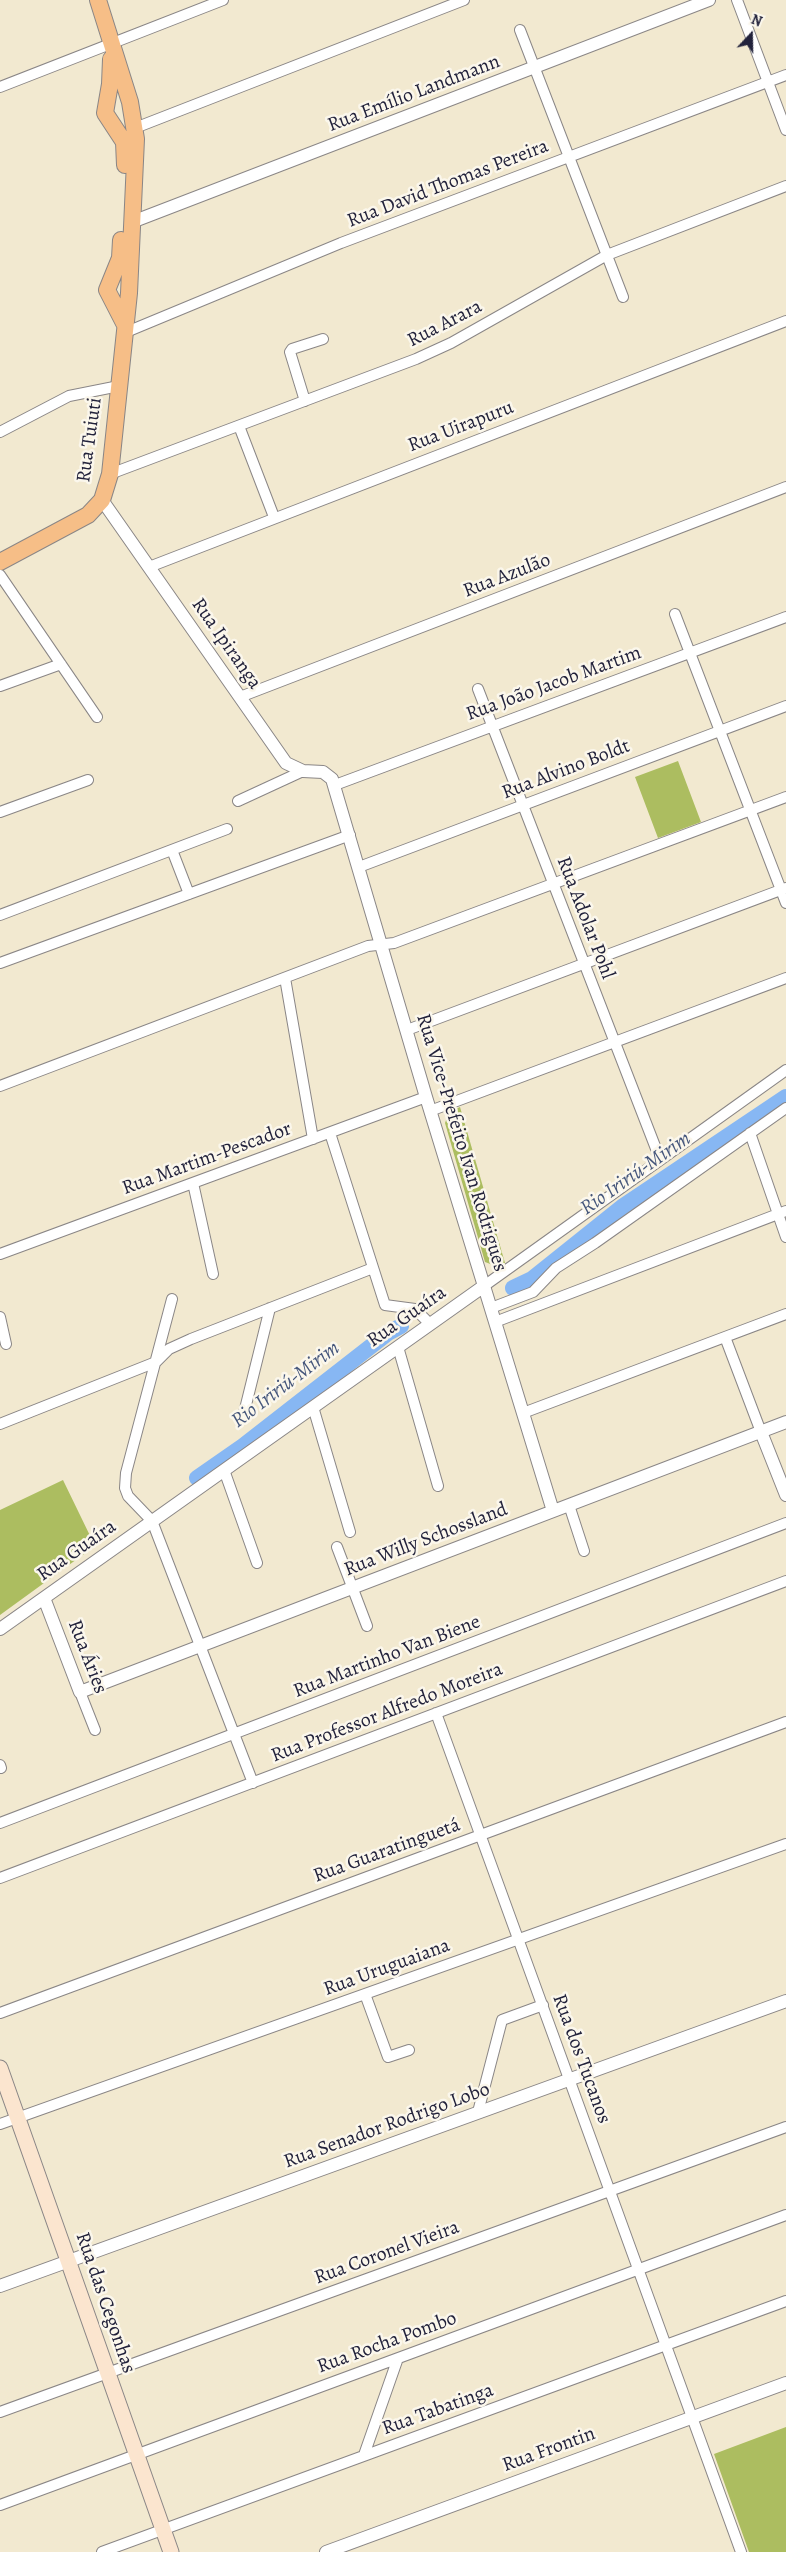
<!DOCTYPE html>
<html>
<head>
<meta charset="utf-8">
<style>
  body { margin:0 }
  #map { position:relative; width:786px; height:2552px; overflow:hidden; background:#f2e9d0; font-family:Alegreya,serif }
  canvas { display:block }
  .north { position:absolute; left:726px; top:10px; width:50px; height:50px; -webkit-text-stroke:4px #fbf7ec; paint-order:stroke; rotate:21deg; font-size:14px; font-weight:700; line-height:20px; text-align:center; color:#22223b }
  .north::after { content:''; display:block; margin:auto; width:18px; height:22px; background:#22223b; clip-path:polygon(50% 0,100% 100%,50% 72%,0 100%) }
</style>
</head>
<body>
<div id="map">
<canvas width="786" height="2552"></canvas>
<div class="north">N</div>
</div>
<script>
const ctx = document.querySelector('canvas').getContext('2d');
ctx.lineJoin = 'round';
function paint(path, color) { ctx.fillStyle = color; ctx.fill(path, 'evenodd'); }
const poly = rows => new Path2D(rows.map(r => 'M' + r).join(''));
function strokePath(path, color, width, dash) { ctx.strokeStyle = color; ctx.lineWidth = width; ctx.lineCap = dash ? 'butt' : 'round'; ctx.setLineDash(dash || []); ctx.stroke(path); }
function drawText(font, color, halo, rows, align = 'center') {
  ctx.font = font + ' Alegreya,serif'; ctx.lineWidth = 5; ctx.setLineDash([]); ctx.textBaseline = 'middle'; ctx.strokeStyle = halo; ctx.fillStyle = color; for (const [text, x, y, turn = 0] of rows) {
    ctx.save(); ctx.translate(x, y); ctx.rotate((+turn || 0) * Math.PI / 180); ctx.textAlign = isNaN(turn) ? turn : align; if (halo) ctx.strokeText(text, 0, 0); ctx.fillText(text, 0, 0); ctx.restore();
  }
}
const green = poly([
  [678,761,701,822,658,838,635,777],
  [460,1107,505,1263,501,1264,493,1265,485,1262,445,1123,449,1112],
  [63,1480,95,1546,0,1615,0,1510],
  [786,2427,786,2552,749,2552,714,2454]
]);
const river = poly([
  [513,1288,532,1279,622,1207,786,1097],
  [197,1478,243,1446,388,1333,401,1326]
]);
const minor = poly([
  [737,0,786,130],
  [520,30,623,297],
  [0,87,223,0],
  [135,128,464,0],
  [124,333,341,243,786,75],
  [305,401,290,352,292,349,323,339],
  [239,426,274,517],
  [0,432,69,396,119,386],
  [110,474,416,359,451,343,607,255,786,186],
  [149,567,786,321],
  [0,575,97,717],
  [675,614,786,903],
  [0,686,61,664],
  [478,689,660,1159],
  [240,697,786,487],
  [335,785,786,617],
  [238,801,303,771],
  [0,812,88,780],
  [172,850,189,894],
  [359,867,786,706],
  [0,915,227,829],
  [0,963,350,835],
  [285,978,313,1139],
  [407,1030,786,888],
  [0,1086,368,946,394,943,786,797],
  [430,1111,786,978],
  [330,1133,385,1305,415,1309,430,1324],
  [750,1133,786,1237],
  [193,1183,213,1274],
  [0,1254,426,1097],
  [484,1286,786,1070],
  [172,1299,126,1473,125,1488,128,1496,152,1521,253,1783],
  [491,1308,533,1292,556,1268,595,1243,786,1108],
  [0,1317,6,1344],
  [495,1322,786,1211],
  [725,1337,761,1432],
  [398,1347,438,1486],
  [313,1407,350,1532],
  [523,1413,786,1314],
  [243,1417,270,1308],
  [0,1424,156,1362,169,1349,191,1339,373,1268],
  [224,1470,257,1563],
  [569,1505,584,1551],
  [337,1547,367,1626],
  [80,1692,95,1730],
  [436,1713,741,2552],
  [0,1765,1,1768],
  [0,1823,786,1523],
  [0,1878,786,1581],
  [365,1994,388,2057,409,2050],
  [0,2013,786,1722],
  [478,2112,502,2020,543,2005],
  [0,2124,786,1844],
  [0,2412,786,2127],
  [364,2455,398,2358],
  [0,2505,786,2215],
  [102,2552,786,2301]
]);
const tertiary = poly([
  [132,222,709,0],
  [102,500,286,763,303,771,323,772,332,779,426,1097,553,1511],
  [761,1432,786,1495],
  [44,1598,80,1692,786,1422],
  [0,1629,484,1286],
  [0,2286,786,2001],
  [326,2552,786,2383]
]);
const secondary = poly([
  [0,2068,171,2552]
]);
const primary = poly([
  [111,59,110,84,105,113,124,142,125,165],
  [121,240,120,258,107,290,125,325],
  [0,562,88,515,102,500,110,474,129,293,136,139,130,102,98,0]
]);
const streetNames = [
  ["Rua Emílio Landmann",414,94,-21],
  ["Rua David Thomas Pereira",448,184,-21],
  ["Rua Arara",445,324,-27],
  ["Rua Uirapuru",461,427,-21],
  ["Rua Tuiuti",90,440,-82],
  ["Rua Azulão",507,576,-21],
  ["Rua Ipiranga",226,644,55],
  ["Rua João Jacob Martim",554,684,-20],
  ["Rua Alvino Boldt",566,770,-21],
  ["Rua Adolar Pohl",585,918,69],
  ["Rua Vice-Prefeito Ivan Rodrigues",461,1143,73],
  ["Rua Martim-Pescador",207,1159,-20],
  ["Rua Guaíra",407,1317,-35],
  ["Rua Willy Schossland",426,1540,-21],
  ["Rua Guaíra",77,1551,-35],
  ["Rua Áries",87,1657,69],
  ["Rua Martinho Van Biene",387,1657,-21],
  ["Rua Professor Alfredo Moreira",387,1713,-21],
  ["Rua Guaratinguetá",387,1851,-20],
  ["Rua Uruguaiana",387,1968,-20],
  ["Rua dos Tucanos",581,2059,70],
  ["Rua Senador Rodrigo Lobo",387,2126,-20],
  ["Rua Coronel Vieira",387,2253,-20],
  ["Rua das Cegonhas",105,2303,71],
  ["Rua Rocha Pombo",387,2343,-20],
  ["Rua Tabatinga",438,2410,-20],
  ["Rua Frontin",549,2450,-20]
];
const waterNames = [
  ["Rio Iririú-Mirim",636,1174,-35],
  ["Rio Iririú-Mirim",286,1385,-37]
];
paint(green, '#acbd60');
strokePath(river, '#87b7f3', 16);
strokePath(minor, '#8a8686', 12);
strokePath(tertiary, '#8a8686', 14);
strokePath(secondary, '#8a8686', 17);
strokePath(primary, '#8a8686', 18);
strokePath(minor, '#fff', 10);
strokePath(tertiary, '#fff', 12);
strokePath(secondary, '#fbe5cf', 15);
strokePath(primary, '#f6be87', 16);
drawText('20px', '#22223b', '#fbf7ec', streetNames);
drawText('italic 21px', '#45567b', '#fbf7ec', waterNames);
</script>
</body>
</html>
